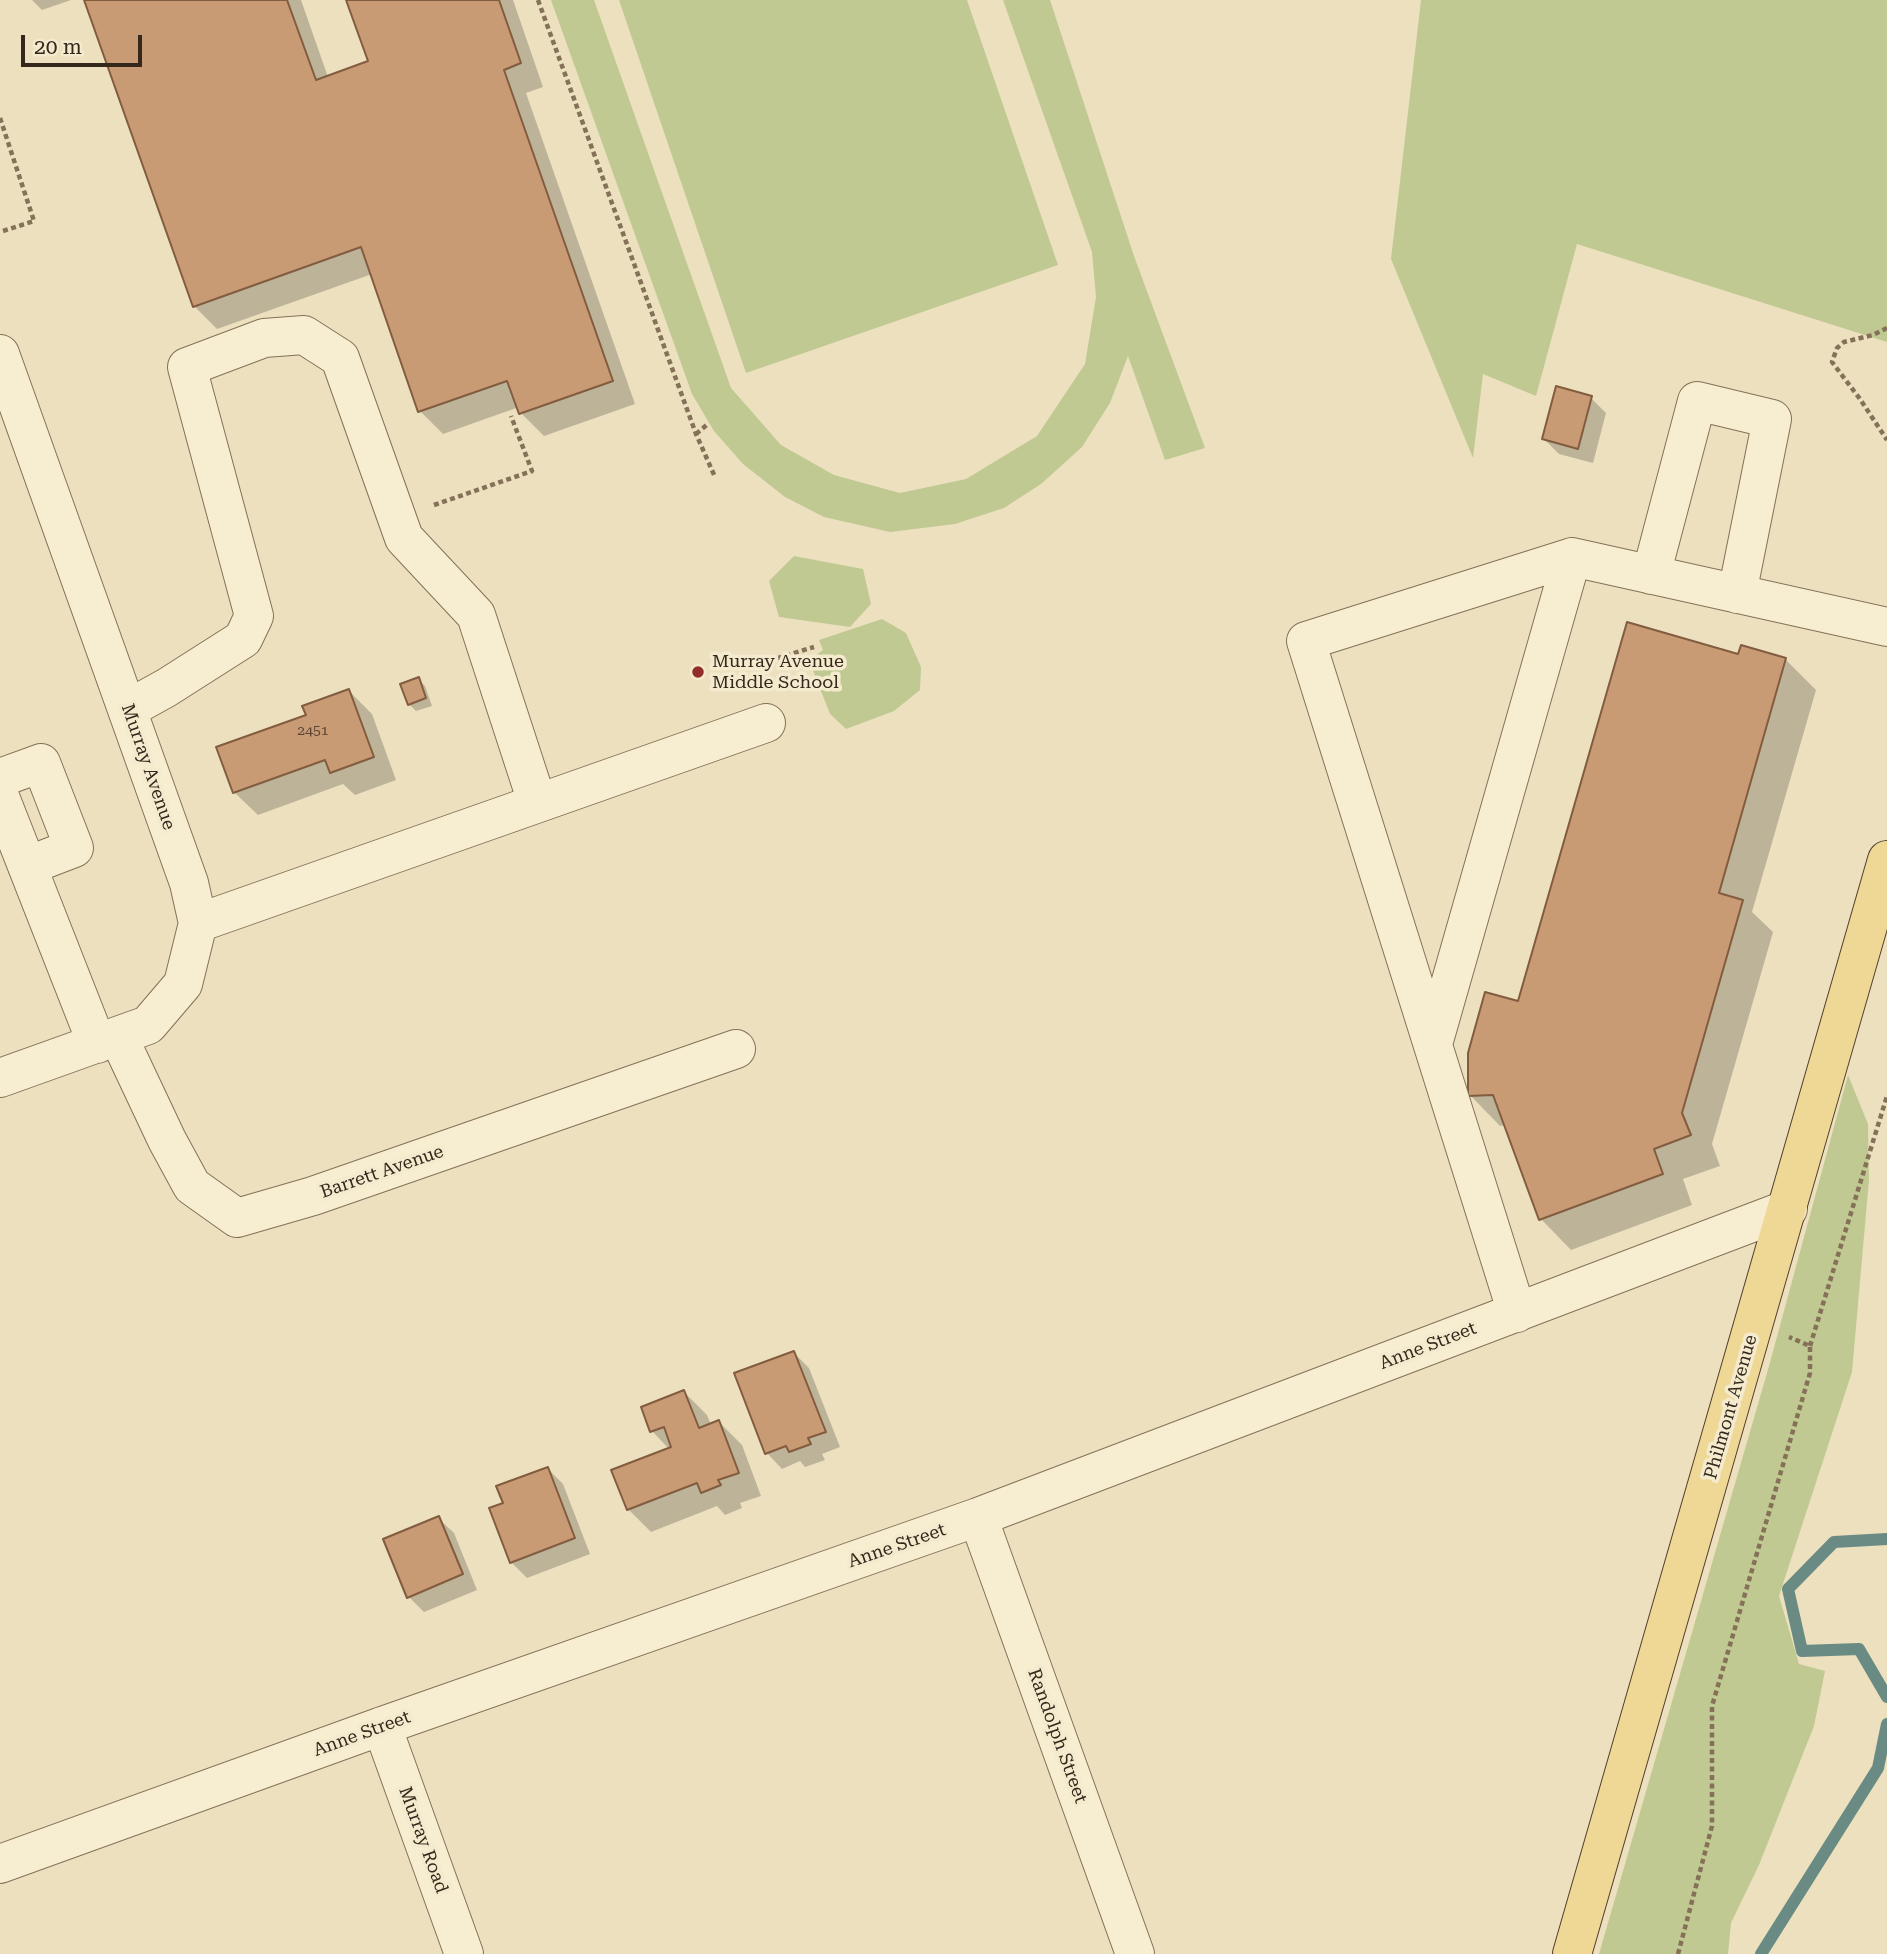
<!DOCTYPE html>
<html>
<head>
<meta charset="utf-8">
<style>
  body { margin:0 }
  #map { position:relative; width:1887px; height:1954px; overflow:hidden; background:#ece0bf; font-family:"Roboto Serif",serif }
  canvas { display:block }
  .scale { position:absolute; left:21px; top:35px; width:121px; height:32px; box-sizing:border-box; border:4px solid #34281c; border-top:0; padding-left:9px; font-size:21px; line-height:24px; white-space:nowrap; color:#34281c; -webkit-text-stroke:5px #f4eace; paint-order:stroke }
</style>
</head>
<body>
<div id="map">
<canvas width="1887" height="1954"></canvas>
<div class="scale">20 m</div>
</div>
<script>
const ctx = document.querySelector('canvas').getContext('2d');
ctx.lineJoin = 'round';
function paint(path, color) { ctx.fillStyle = color; ctx.fill(path, 'evenodd'); }
const poly = rows => new Path2D(rows.map(r => 'M' + r).join(''));
function strokePath(path, color, width, dash) { ctx.strokeStyle = color; ctx.lineWidth = width; ctx.lineCap = dash ? 'butt' : 'round'; ctx.setLineDash(dash || []); ctx.stroke(path); }
function drawText(font, color, halo, rows, align = 'center') {
  ctx.font = font + ' "Roboto Serif",serif'; ctx.lineWidth = 7; ctx.setLineDash([]); ctx.textBaseline = 'middle'; ctx.strokeStyle = halo; ctx.fillStyle = color; for (const [text, x, y, turn = 0] of rows) {
    ctx.save(); ctx.translate(x, y); ctx.rotate((+turn || 0) * Math.PI / 180); ctx.textAlign = isNaN(turn) ? turn : align; if (halo) ctx.strokeText(text, 0, 0); ctx.fillText(text, 0, 0); ctx.restore();
  }
}
const green = poly([
  [551,0,594,0,731,388,781,445,834,475,900,493,966,479,1037,436,1085,364,1096,297,1092,252,1003,0,1050,0,1134,256,1205,448,1165,460,1128,356,1110,403,1082,447,1041,484,1004,508,955,524,890,532,824,517,785,497,743,464,714,431,692,394],
  [619,0,967,0,1058,265,746,373],
  [1421,0,1887,0,1887,342,1577,244,1536,396,1483,374,1473,458,1391,259],
  [794,556,863,569,871,604,850,627,779,617,769,581],
  [882,619,906,633,921,667,920,690,894,711,846,729,830,714,812,668,811,659,823,650,819,640],
  [1848,1075,1868,1124,1869,1180,1852,1372,1779,1596,1799,1664,1825,1671,1814,1726,1759,1865,1731,1923,1728,1954,1599,1954,1769,1366]
]);
const shadow = poly([
  [32,0,71,0,42,10],
  [86,0,301,0,328,77,370,62,348,0,513,0,543,87,526,93,635,404,544,436,521,413,519,407,443,434,420,411,372,274,217,329,194,306],
  [1591,398,1606,413,1593,463,1559,454,1544,439],
  [1740,656,1785,659,1816,690,1752,912,1773,932,1712,1144,1720,1166,1683,1179,1692,1205,1571,1250,1541,1219,1506,1125,1500,1126,1470,1095,1520,1003],
  [418,679,425,686,432,706,416,711,409,704],
  [349,691,372,714,396,780,355,795,343,784,258,815,234,792,309,716],
  [794,1353,809,1368,840,1447,822,1454,825,1460,805,1467,800,1461,782,1469,767,1453,737,1374],
  [684,1392,707,1415,711,1425,719,1422,742,1445,761,1496,740,1503,742,1508,725,1515,717,1506,651,1532,628,1509,669,1449,652,1431,643,1408],
  [548,1469,563,1484,590,1554,527,1578,511,1562,505,1505],
  [438,1518,454,1533,477,1590,424,1612,409,1597]
]);
const stream = poly([
  [1887,1539,1834,1542,1788,1589,1802,1651,1859,1649,1887,1697],
  [1761,1954,1878,1768,1887,1724]
]);
const building = poly([
  [84,0,287,0,316,80,368,61,346,0,499,0,521,63,504,70,613,381,519,414,507,381,418,412,361,247,193,307,84,0],
  [1556,386,1592,396,1578,449,1542,439,1556,386],
  [1627,622,1738,654,1741,645,1786,658,1719,893,1743,900,1682,1113,1691,1135,1654,1149,1663,1174,1539,1220,1493,1095,1468,1096,1468,1053,1485,992,1518,1001,1627,622],
  [419,677,426,698,408,705,400,684,419,677],
  [349,689,374,757,330,773,325,760,233,793,216,747,306,715,302,706,349,689],
  [794,1351,826,1432,808,1438,811,1444,789,1452,786,1446,765,1454,734,1373,794,1351],
  [684,1390,699,1428,719,1420,739,1473,718,1480,721,1485,701,1493,697,1483,627,1510,611,1470,671,1447,664,1427,650,1432,641,1407,684,1390],
  [548,1467,575,1538,510,1563,489,1508,503,1503,496,1486,548,1467],
  [439,1516,463,1574,407,1598,383,1539,439,1516]
]);
const path = poly([
  [538,0,696,434,715,477],
  [0,118,34,221,0,232],
  [1887,328,1873,335,1844,342,1837,348,1832,362,1860,399,1887,440],
  [696,434,709,423],
  [434,505,532,471,511,416],
  [745,668,814,647],
  [1810,1346,1887,1096],
  [1678,1954,1712,1826,1712,1706,1810,1373,1810,1346,1789,1337]
]);
const minor = poly([
  [0,354,189,883,198,923,183,984,148,1025,0,1078],
  [1651,575,1697,401,1772,419,1737,594],
  [128,709,166,688,243,639,254,616,187,367,264,338,304,335,340,358,404,538,476,615,537,802],
  [0,778,41,763,74,848,27,866],
  [0,797,97,1044],
  [198,923,766,723],
  [118,1036,167,1140,192,1186,237,1218,313,1196,736,1049],
  [1433,1044,1572,557],
  [1517,1313,1306,641,1572,557,1887,627],
  [978,1517,1135,1954],
  [382,1726,464,1954],
  [0,1864,382,1726,978,1517,1788,1209]
]);
const major = poly([
  [1572,1954,1887,860]
]);
const markers = [
  [698,672,7,"#912d2a"]
];
const numberNames = [
  ["2451",313,731]
];
const poiNames = [
  ["Murray Avenue",712,662],
  ["Middle School",712,683]
];
const streetNames = [
  ["Murray Avenue",148,767,71],
  ["Barrett Avenue",382,1172,-19],
  ["Anne Street",1428,1346,-21],
  ["Philmont Avenue",1731,1407,-74],
  ["Anne Street",897,1546,-19],
  ["Anne Street",362,1734,-20],
  ["Randolph Street",1057,1736,70],
  ["Murray Road",423,1840,70]
];
paint(green, '#c1c993');
paint(shadow, '#0003');
strokePath(stream, '#6a8b84', 12);
paint(building, '#c99b75');
strokePath(building, '#825c3f', 2);
strokePath(minor, '#847158', 40);
strokePath(major, '#513f2c', 40);
strokePath(path, '#847158', 4.5, [5, 3.5]);
strokePath(minor, '#f7edd1', 38);
strokePath(major, '#efd796', 38);
for (const [x, y, r, color] of markers) { const dot = new Path2D(); dot.arc(x, y, r, 0, 2 * Math.PI); ctx.fillStyle = color; ctx.fill(dot); strokePath(dot, '#f4eace', 2.5); }
drawText('14px', '#594532', null, numberNames);
drawText('18px', '#34281c', '#f4eace', poiNames, 'left');
drawText('18px', '#34281c', '#f4eace', streetNames);
</script>
</body>
</html>
